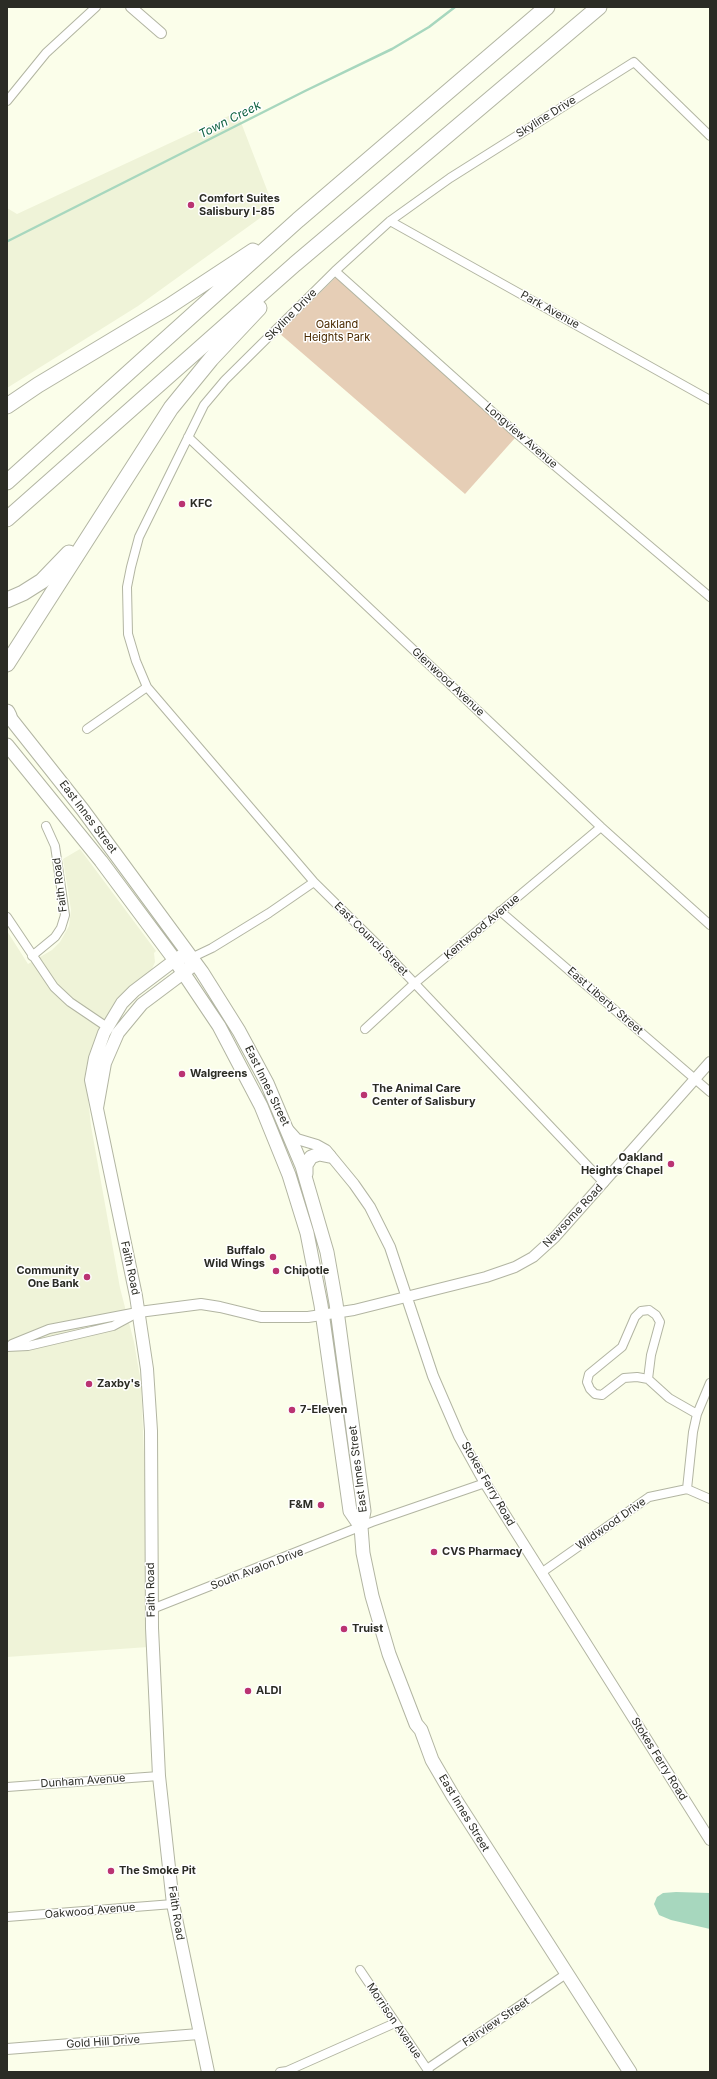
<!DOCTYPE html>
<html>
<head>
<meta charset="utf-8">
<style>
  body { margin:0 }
  #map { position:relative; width:717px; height:2079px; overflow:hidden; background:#fbfeea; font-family:Inter,sans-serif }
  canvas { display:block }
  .frame { position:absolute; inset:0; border:8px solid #2b2c25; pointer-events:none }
</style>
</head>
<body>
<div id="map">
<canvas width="717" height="2079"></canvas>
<div class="frame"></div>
</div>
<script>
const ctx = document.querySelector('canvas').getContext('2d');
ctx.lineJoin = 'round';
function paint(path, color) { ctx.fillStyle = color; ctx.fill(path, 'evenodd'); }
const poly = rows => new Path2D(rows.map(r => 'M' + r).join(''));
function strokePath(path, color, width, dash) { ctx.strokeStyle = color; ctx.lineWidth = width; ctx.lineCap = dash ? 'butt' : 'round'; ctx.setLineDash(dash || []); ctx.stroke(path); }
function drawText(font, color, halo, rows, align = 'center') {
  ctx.font = font + ' Inter,sans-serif'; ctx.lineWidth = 3; ctx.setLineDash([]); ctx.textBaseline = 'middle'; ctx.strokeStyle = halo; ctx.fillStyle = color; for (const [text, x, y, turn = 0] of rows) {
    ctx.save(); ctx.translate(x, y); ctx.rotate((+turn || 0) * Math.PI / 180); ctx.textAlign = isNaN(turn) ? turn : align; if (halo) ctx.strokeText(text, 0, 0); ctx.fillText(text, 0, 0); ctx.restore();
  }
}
const built = poly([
  [237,112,274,208,138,306,7,388,7,208,17,214],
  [80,849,156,951,154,953,155,962,152,969,126,994,87,1089,91,1126,120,1288,134,1342,141,1383,146,1503,148,1647,7,1657,7,931,28,964,52,950,60,942,69,926,71,910,63,859]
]);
const green = poly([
  [336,277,515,438,465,494,279,333]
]);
const water = poly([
  [676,1892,710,1893,710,1929,671,1920,659,1915,654,1904,657,1897,663,1893]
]);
const stream = poly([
  [8,241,305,91,392,49,429,27,455,7]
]);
const minor = poly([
  [7,101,46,53,96,7],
  [390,221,710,400],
  [335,271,516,433,710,597],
  [188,437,601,827,710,925],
  [87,729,147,687],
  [500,911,710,1092],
  [7,917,54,987,70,1002,107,1027],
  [32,956,55,937,61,928,65,915,55,846,46,826],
  [191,958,212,948,269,913,314,882],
  [365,1029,415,983,601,827],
  [604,1183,384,951,314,882,147,687,136,661,128,634,127,587,131,567,139,537,204,405,225,380,335,271,390,221,450,178,634,62,710,136],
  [649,1310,656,1315,660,1322,651,1355,648,1379,637,1377,624,1378,602,1395,595,1394,590,1389,587,1382,589,1374,622,1347,635,1317,641,1311,649,1310],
  [12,1344,49,1329,132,1313],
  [7,1347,28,1346,113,1326,139,1312],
  [648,1379,669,1398,697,1414],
  [687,1489,693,1432,697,1414,710,1383],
  [541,1573,649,1497,687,1489,710,1499],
  [152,1609,372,1522,485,1483],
  [7,1787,159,1776],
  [7,1917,173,1904],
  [360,1970,429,2072],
  [427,2069,566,1974],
  [280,2072,287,2071,395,2023]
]);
const tertiary = poly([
  [131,7,161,33],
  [288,1129,297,1139,317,1145,326,1150,354,1184,370,1207,390,1247,433,1376,459,1436,485,1483,710,1840],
  [139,1312,201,1304,220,1307,261,1317,308,1317,354,1310,486,1277,515,1267,533,1257,555,1237,710,1062],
  [7,2049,199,2034]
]);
const secondary = poly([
  [97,1108,105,1063,118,1033,142,1004,190,968,191,958,181,956,175,960,134,991,122,1003,104,1033,95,1058,91,1080,136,1296,147,1369,151,1431,152,1628,159,1776,173,1904,208,2072]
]);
const primary = poly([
  [7,714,83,810,202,972,239,1031,267,1083,302,1166,327,1252,336,1303,364,1511,361,1527,363,1553,372,1596,389,1654,416,1724,421,1730,432,1760,453,1796,630,2072],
  [7,745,101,861,174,959,219,1026,261,1106,289,1175,307,1233,321,1305,350,1511,361,1527],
  [306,1174,306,1165,311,1157,319,1154,329,1156]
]);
const motorway = poly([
  [7,406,38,385,168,307,253,251],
  [7,482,298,220,547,7],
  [7,519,295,264,599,7],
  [7,600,23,593,42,581,69,553],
  [7,664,171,408,211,359,259,308],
  [7,712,9,716]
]);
const markers = [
  [191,205,4,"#ba3372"],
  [182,504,4,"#ba3372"],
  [182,1074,4,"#ba3372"],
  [364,1095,4,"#ba3372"],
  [671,1164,4,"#ba3372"],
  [273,1257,4,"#ba3372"],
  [276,1271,4,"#ba3372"],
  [87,1277,4,"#ba3372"],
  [89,1384,4,"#ba3372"],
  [292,1410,4,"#ba3372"],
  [321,1505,4,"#ba3372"],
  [434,1552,4,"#ba3372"],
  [344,1629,4,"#ba3372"],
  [248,1691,4,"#ba3372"],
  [111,1871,4,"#ba3372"]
];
const streetNames = [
  ["Skyline Drive",546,117,-32],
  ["Park Avenue",550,310,29],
  ["Skyline Drive",291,315,-45],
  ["Longview Avenue",521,436,41],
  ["Glenwood Avenue",448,682,43],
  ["East Innes Street",88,817,53],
  ["Faith Road",60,885,-97],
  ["Kentwood Avenue",482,927,-40],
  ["East Council Street",371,939,45],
  ["East Liberty Street",605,1001,41],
  ["East Innes Street",267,1086,64],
  ["Newsome Road",573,1216,-47],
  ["Faith Road",130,1268,78],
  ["East Innes Street",358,1469,-97],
  ["Stokes Ferry Road",488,1484,60],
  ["Wildwood Drive",611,1524,-35],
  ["South Avalon Drive",257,1569,-21],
  ["Faith Road",151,1590,-91],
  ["Stokes Ferry Road",659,1759,58],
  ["Dunham Avenue",83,1781,-4],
  ["East Innes Street",464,1813,59],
  ["Oakwood Avenue",90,1911,-5],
  ["Faith Road",176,1913,81],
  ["Morrison Avenue",394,2021,56],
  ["Fairview Street",496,2022,-34],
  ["Gold Hill Drive",103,2042,-4]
];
const poiNames = [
  ["Comfort Suites",199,199],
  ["Salisbury I-85",199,212],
  ["KFC",190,504],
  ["Walgreens",190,1074],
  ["The Animal Care",372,1089],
  ["Center of Salisbury",372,1102],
  ["Oakland",663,1158,"right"],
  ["Heights Chapel",663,1171,"right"],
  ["Buffalo",265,1251,"right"],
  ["Wild Wings",265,1264,"right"],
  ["Community",79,1271,"right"],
  ["One Bank",79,1284,"right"],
  ["Chipotle",284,1271],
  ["Zaxby's",97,1384],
  ["7-Eleven",300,1410],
  ["F&M",313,1505,"right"],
  ["CVS Pharmacy",442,1552],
  ["Truist",352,1629],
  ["ALDI",256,1691],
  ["The Smoke Pit",119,1871]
];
const parkNames = [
  ["Oakland",337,325],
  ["Heights Park",337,338]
];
const waterNames = [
  ["Town Creek",230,120,-27]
];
paint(built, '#eff3d8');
paint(green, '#e6ceb6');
paint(water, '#a7d7be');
strokePath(stream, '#a7d7be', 2.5);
strokePath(minor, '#b2b5a2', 10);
strokePath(tertiary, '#b2b5a2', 12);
strokePath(secondary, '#b2b5a2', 14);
strokePath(primary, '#b2b5a2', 15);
strokePath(motorway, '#b2b5a2', 17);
strokePath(minor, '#fff', 8);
strokePath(tertiary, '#fff', 10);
strokePath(secondary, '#fff', 12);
strokePath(primary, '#fff', 13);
strokePath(motorway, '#fff', 15);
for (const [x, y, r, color] of markers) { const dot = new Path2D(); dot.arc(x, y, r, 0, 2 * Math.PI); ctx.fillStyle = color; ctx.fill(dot); strokePath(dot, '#fff', 1.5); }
drawText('11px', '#2b2c25', '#fff', streetNames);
drawText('bold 11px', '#2b2c25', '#fff', poiNames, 'left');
drawText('11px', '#4a2a00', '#fff', parkNames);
drawText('italic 12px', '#0e6242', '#fff', waterNames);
</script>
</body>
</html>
